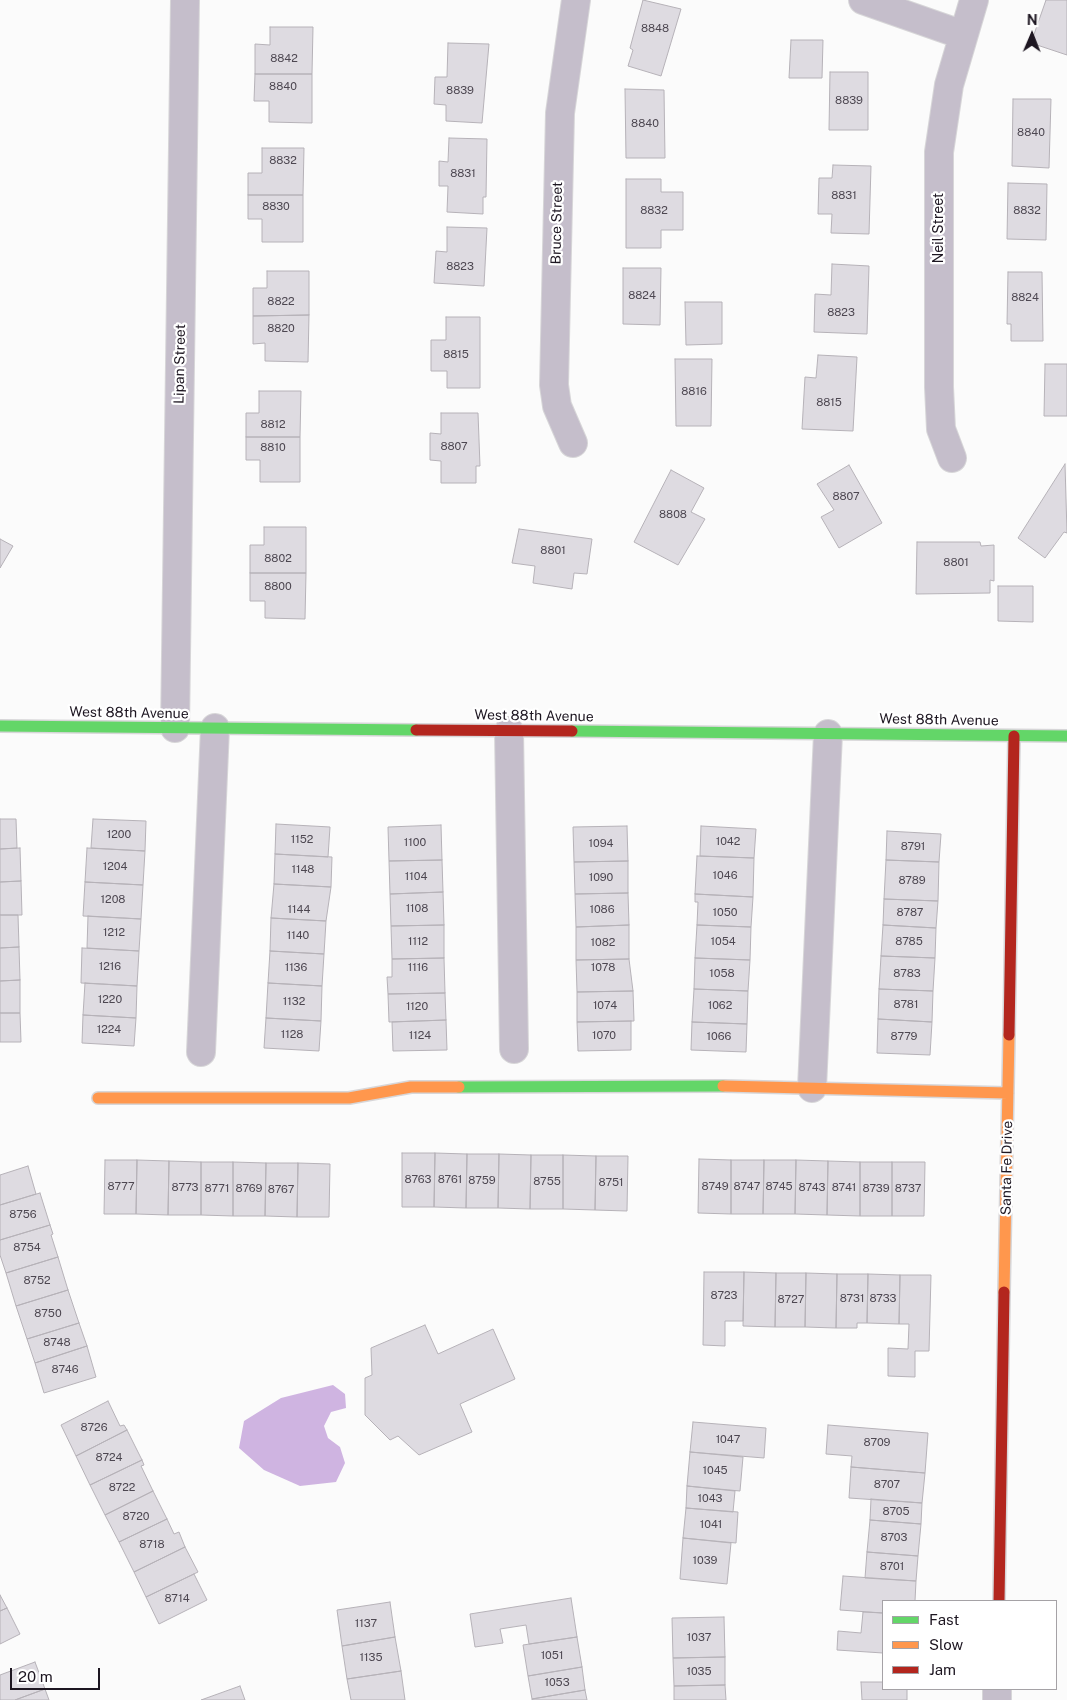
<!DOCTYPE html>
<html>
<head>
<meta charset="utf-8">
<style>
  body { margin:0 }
  #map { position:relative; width:1067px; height:1700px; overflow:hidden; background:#fbfbfb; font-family:"Public Sans",sans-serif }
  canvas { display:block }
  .legend { position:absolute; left:882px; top:1600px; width:175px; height:90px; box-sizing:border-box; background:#fff; border:1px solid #a5a2a6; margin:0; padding:6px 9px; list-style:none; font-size:15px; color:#1d1621 }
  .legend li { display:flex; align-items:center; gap:10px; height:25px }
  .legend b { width:25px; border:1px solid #a5a2a6 }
  .north { position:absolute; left:1007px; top:10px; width:50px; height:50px; -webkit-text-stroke:4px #fff; paint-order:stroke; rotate:1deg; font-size:14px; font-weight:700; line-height:20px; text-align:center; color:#1d1621 }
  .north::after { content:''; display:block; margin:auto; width:18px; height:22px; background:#1d1621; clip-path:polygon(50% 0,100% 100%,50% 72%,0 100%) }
  .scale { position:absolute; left:10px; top:1668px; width:90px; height:22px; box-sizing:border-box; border:2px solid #1d1621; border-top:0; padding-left:6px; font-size:15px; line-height:18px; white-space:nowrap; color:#1d1621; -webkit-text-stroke:4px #fff; paint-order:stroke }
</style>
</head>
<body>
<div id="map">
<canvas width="1067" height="1700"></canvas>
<ul class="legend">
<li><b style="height:6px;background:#63d668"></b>Fast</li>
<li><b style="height:6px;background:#ff974d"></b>Slow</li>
<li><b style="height:6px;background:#b3261e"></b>Jam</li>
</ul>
<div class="north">N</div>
<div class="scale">20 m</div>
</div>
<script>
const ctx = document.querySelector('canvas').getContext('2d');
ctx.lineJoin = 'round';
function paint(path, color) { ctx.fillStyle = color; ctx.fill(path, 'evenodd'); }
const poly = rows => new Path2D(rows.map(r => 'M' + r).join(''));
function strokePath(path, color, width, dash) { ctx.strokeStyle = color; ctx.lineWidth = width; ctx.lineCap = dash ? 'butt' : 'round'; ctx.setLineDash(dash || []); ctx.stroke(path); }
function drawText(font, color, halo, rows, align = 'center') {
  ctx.font = font + ' "Public Sans",sans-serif'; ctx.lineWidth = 4.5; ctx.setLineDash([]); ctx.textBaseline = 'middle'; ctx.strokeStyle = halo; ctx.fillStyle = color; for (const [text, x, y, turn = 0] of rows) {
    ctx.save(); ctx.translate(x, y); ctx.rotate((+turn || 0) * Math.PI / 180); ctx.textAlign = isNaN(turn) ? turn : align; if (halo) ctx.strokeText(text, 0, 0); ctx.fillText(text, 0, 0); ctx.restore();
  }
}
const water = poly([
  [333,1385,345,1394,346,1408,331,1412,324,1426,328,1438,340,1447,345,1463,336,1482,300,1486,264,1470,239,1448,244,1421,281,1398]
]);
const building = poly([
  [643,0,681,9,661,76,628,66,633,50,630,48,643,0],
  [1046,0,1067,0,1067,55,1031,43,1046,0],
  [270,27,313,27,312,74,255,74,255,44,270,45,270,27],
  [791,40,823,40,822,78,789,78,791,40],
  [448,43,489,44,482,123,446,121,446,105,434,104,435,77,447,77,448,43],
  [830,72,868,72,868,130,829,130,830,72],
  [255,74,312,74,312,123,269,122,269,101,254,101,255,74],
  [625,89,664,90,665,158,626,158,625,89],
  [1013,99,1051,99,1049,168,1012,166,1013,99],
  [449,138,487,139,486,197,483,197,483,214,447,212,448,186,439,186,439,161,448,162,449,138],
  [262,148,304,148,303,195,248,195,248,173,262,173,262,148],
  [833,165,871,166,869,234,831,233,832,214,818,214,819,178,832,178,833,165],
  [626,179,661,179,661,192,683,192,683,230,661,230,661,248,626,248,626,179],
  [1008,183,1047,184,1046,240,1007,239,1008,183],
  [248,195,303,195,303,242,262,242,262,219,248,219,248,195],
  [447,227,487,228,484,286,434,283,436,251,447,252,447,227],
  [832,264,869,266,867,334,814,332,815,294,831,295,832,264],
  [623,268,661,268,660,325,623,324,623,268],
  [267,271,309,271,309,315,253,316,253,288,267,288,267,271],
  [1008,272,1042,272,1043,341,1011,341,1011,324,1007,324,1008,272],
  [685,302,722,302,722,344,686,345,685,302],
  [309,315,308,362,265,361,265,343,253,344,253,316,309,315],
  [446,317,480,317,480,388,447,388,447,371,431,371,431,340,446,340,446,317],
  [818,355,857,357,853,431,802,429,805,377,816,378,818,355],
  [675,359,712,359,711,426,676,426,675,359],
  [1045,364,1067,364,1067,416,1044,416,1045,364],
  [259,391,301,391,300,437,246,437,246,413,259,413,259,391],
  [441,413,478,413,480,466,476,466,476,483,441,483,441,461,430,460,430,433,441,434,441,413],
  [246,437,300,437,300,482,260,482,260,460,246,460,246,437],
  [1065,464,1067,533,1064,532,1045,558,1018,538,1065,464],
  [849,465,882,523,839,548,821,517,834,510,817,484,849,465],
  [671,470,704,488,691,512,705,519,678,565,634,542,671,470],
  [264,527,306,527,306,573,250,573,250,545,264,545,264,527],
  [519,529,592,539,587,574,574,573,572,589,533,583,535,566,512,563,519,529],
  [0,539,13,546,0,568,0,539],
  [917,542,980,542,981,546,994,545,994,581,990,580,990,593,916,594,917,542],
  [250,573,306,573,305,619,265,618,265,601,250,601,250,573],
  [998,586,1033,586,1033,622,998,621,998,586],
  [0,819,16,819,17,848,0,849,0,819],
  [93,819,146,821,145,851,91,848,93,819],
  [276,824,330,827,328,857,275,854,276,824],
  [441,825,442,860,389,861,388,827,441,825],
  [627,826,628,861,574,862,573,827,627,826],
  [701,826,756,829,754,858,700,856,701,826],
  [887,831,941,834,939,862,886,860,887,831],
  [20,848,21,881,0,882,0,849,20,848],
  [87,848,145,851,143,885,85,882,87,848],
  [275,854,332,857,331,887,274,884,275,854],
  [697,856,754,858,753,897,695,894,697,856],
  [442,860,443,892,390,894,389,861,442,860],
  [886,860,939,862,938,901,884,899,886,860],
  [628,861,628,893,575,894,574,862,628,861],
  [21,881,22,915,0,915,0,882,21,881],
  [85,882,143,885,141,919,83,916,85,882],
  [274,884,331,887,326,921,271,918,274,884],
  [443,892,444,925,391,926,390,894,443,892],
  [628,893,629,925,576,927,575,894,628,893],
  [695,894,753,897,751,927,697,925,698,902,695,902,695,894],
  [884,899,938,901,936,928,883,925,884,899],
  [0,915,18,915,19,947,0,948,0,915],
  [88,916,141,919,139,951,87,948,88,916],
  [271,918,326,921,324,954,270,951,271,918],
  [444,925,444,958,392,959,391,926,444,925],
  [629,925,629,959,576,960,576,927,629,925],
  [697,925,751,927,750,960,695,958,697,925],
  [883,925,936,928,935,958,881,956,883,925],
  [19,947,20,980,0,981,0,948,19,947],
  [82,948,139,951,137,986,81,983,82,948],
  [270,951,324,954,322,986,268,983,270,951],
  [881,956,935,958,933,991,879,989,881,956],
  [444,958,445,993,388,994,387,977,392,977,392,959,444,958],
  [695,958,750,960,748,991,694,989,695,958],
  [629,959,633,991,577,992,576,960,629,959],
  [20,980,20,1013,0,1013,0,981,20,980],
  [85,983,137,986,136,1018,83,1015,85,983],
  [268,983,322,986,321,1021,266,1018,268,983],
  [694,989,748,991,747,1024,692,1022,694,989],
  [879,989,933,991,932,1022,878,1019,879,989],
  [633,991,634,1021,577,1022,577,992,633,991],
  [445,993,446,1020,389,1022,388,994,445,993],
  [0,1013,20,1013,21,1042,0,1042,0,1013],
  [83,1015,136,1018,134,1046,82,1043,83,1015],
  [266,1018,321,1021,319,1051,264,1048,266,1018],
  [878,1019,932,1022,930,1055,877,1053,878,1019],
  [446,1020,447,1050,393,1051,392,1022,446,1020],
  [631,1021,631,1050,578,1051,577,1022,631,1021],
  [692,1022,747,1024,746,1052,691,1050,692,1022],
  [402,1153,435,1153,434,1207,402,1207,402,1153],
  [435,1153,467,1154,466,1208,434,1207,435,1153],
  [467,1154,499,1154,498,1208,466,1208,467,1154],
  [499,1154,531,1155,530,1209,498,1208,499,1154],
  [531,1155,563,1155,563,1209,530,1209,531,1155],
  [563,1155,596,1156,595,1210,563,1209,563,1155],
  [596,1156,628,1156,627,1211,595,1210,596,1156],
  [699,1159,731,1160,731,1214,698,1213,699,1159],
  [105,1160,137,1160,136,1214,104,1214,105,1160],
  [137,1160,169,1161,168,1215,136,1214,137,1160],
  [731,1160,764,1160,763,1214,731,1214,731,1160],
  [764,1160,796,1160,795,1214,763,1214,764,1160],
  [796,1160,828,1161,827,1215,795,1214,796,1160],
  [169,1161,201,1162,201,1215,168,1215,169,1161],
  [828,1161,860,1162,860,1216,827,1215,828,1161],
  [201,1162,233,1162,233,1216,201,1215,201,1162],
  [233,1162,266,1163,265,1216,233,1216,233,1162],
  [860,1162,892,1162,892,1216,860,1216,860,1162],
  [892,1162,925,1162,924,1216,892,1216,892,1162],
  [266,1163,298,1163,297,1217,265,1216,266,1163],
  [298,1163,330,1164,329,1217,297,1217,298,1163],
  [28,1166,36,1194,0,1205,0,1175,28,1166],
  [40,1193,50,1225,0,1240,0,1205,40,1193],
  [50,1225,53,1234,51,1235,58,1257,6,1273,0,1255,0,1240,50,1225],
  [58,1257,68,1290,16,1306,6,1273,58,1257],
  [704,1272,744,1272,743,1321,725,1321,725,1346,703,1345,704,1272],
  [744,1272,776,1273,775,1327,743,1326,744,1272],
  [776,1273,806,1273,805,1327,775,1327,776,1273],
  [806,1273,837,1274,836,1328,805,1327,806,1273],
  [837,1274,868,1274,867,1323,857,1323,857,1328,836,1328,837,1274],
  [868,1274,900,1275,899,1324,867,1323,868,1274],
  [900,1275,931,1275,929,1351,915,1351,915,1377,888,1376,888,1348,908,1349,909,1324,899,1324,900,1275],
  [68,1290,79,1323,27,1339,16,1306,68,1290],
  [79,1323,87,1346,35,1363,27,1339,79,1323],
  [425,1325,438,1354,493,1329,515,1379,460,1404,472,1432,419,1455,398,1436,390,1440,365,1415,365,1378,372,1375,371,1348,425,1325],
  [87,1346,96,1377,44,1393,35,1363,87,1346],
  [108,1401,120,1426,124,1425,127,1430,76,1456,61,1425,108,1401],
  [693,1422,766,1428,764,1458,690,1452,693,1422],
  [828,1425,928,1433,925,1473,851,1467,852,1456,826,1454,828,1425],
  [127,1430,142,1460,90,1485,76,1456,127,1430],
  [690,1452,743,1457,740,1491,687,1486,690,1452],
  [142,1460,144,1465,141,1466,153,1491,105,1515,90,1485,142,1460],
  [851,1467,925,1473,922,1503,849,1498,851,1467],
  [687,1486,735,1491,733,1512,686,1508,687,1486],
  [153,1491,167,1519,119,1542,105,1515,153,1491],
  [871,1499,922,1503,921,1524,870,1520,871,1499],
  [686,1508,738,1512,736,1543,683,1538,686,1508],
  [167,1519,174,1534,179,1532,185,1547,134,1572,119,1542,167,1519],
  [870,1520,921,1524,918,1556,867,1552,870,1520],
  [683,1538,731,1543,727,1584,680,1579,683,1538],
  [185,1547,198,1572,146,1597,134,1572,185,1547],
  [867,1552,918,1556,916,1581,865,1578,867,1552],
  [194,1574,207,1600,159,1624,146,1597,194,1574],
  [843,1576,916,1581,915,1601,883,1601,883,1613,840,1610,843,1576],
  [0,1595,7,1608,0,1611,0,1595],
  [571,1598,577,1637,529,1644,526,1625,500,1629,503,1643,475,1647,470,1614,571,1598],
  [390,1602,395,1637,342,1646,337,1610,390,1602],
  [7,1608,20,1634,0,1644,0,1611,7,1608],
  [863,1612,883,1613,883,1653,837,1650,838,1631,861,1633,863,1612],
  [724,1617,725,1657,673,1658,672,1618,724,1617],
  [395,1637,401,1671,347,1679,342,1646,395,1637],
  [577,1637,582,1667,528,1676,523,1645,577,1637],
  [725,1657,725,1685,674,1686,673,1658,725,1657],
  [35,1662,45,1689,15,1700,0,1700,0,1675,35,1662],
  [582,1667,585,1690,532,1699,528,1676,582,1667],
  [401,1671,405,1700,351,1700,347,1679,401,1671],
  [861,1682,883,1682,883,1689,907,1689,907,1700,862,1700,861,1682],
  [725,1685,726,1700,674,1700,674,1686,725,1685],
  [240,1686,245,1700,201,1700,240,1686],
  [45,1689,49,1700,15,1700,45,1689],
  [585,1690,587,1700,532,1700,532,1699,585,1690]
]);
const street = poly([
  [863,0,963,35],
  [573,443,557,406,554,385,560,113,576,0],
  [952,458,941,429,939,387,939,152,949,85,974,0],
  [175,728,185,0],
  [509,731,514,1049],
  [201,1052,215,728],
  [812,1088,828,734],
  [997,1700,997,1689]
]);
const fast = poly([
  [0,726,416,730],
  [572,731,1067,736],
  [459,1087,723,1086]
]);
const slow = poly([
  [723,1086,1008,1093],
  [98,1098,349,1098,411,1087,459,1087],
  [1004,1292,1009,1035]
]);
const jam = poly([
  [416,730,572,731],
  [1009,1035,1014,736],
  [999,1601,1004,1292]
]);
const numberNames = [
  ["8848",655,29],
  ["8842",284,59],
  ["8840",283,87],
  ["8839",460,91],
  ["8839",849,101],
  ["8840",645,124],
  ["8840",1031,133],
  ["8832",283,161],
  ["8831",463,174],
  ["8831",844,196],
  ["8830",276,207],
  ["8832",654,211],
  ["8832",1027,211],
  ["8823",460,267],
  ["8824",642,296],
  ["8824",1025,298],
  ["8822",281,302],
  ["8823",841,313],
  ["8820",281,329],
  ["8815",456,355],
  ["8816",694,392],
  ["8815",829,403],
  ["8812",273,425],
  ["8807",454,447],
  ["8810",273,448],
  ["8807",846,497],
  ["8808",673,515],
  ["8801",553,551],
  ["8802",278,559],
  ["8801",956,563],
  ["8800",278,587],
  ["1200",119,835],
  ["1152",302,840],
  ["1042",728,842],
  ["1100",415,843],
  ["1094",601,844],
  ["8791",913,847],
  ["1204",115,867],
  ["1148",303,870],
  ["1046",725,876],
  ["1104",416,877],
  ["1090",601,878],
  ["8789",912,881],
  ["1208",113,900],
  ["1108",417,909],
  ["1144",299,910],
  ["1086",602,910],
  ["1050",725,913],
  ["8787",910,913],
  ["1212",114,933],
  ["1140",298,936],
  ["1112",418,942],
  ["1054",723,942],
  ["8785",909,942],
  ["1082",603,943],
  ["1216",110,967],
  ["1136",296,968],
  ["1116",418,968],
  ["1078",603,968],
  ["1058",722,974],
  ["8783",907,974],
  ["1220",110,1000],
  ["1132",294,1002],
  ["8781",906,1005],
  ["1074",605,1006],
  ["1062",720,1006],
  ["1120",417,1007],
  ["1224",109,1030],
  ["1128",292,1035],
  ["1124",420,1036],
  ["1070",604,1036],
  ["1066",719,1037],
  ["8779",904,1037],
  ["8763",418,1180],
  ["8761",450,1180],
  ["8759",482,1181],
  ["8755",547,1182],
  ["8751",611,1183],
  ["8777",121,1187],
  ["8749",715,1187],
  ["8747",747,1187],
  ["8745",779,1187],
  ["8773",185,1188],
  ["8743",812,1188],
  ["8741",844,1188],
  ["8771",217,1189],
  ["8769",249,1189],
  ["8739",876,1189],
  ["8737",908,1189],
  ["8767",281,1190],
  ["8756",23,1215],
  ["8754",27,1248],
  ["8752",37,1281],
  ["8723",724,1296],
  ["8731",852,1299],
  ["8733",883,1299],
  ["8727",791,1300],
  ["8750",48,1314],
  ["8748",57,1343],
  ["8746",65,1370],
  ["8726",94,1428],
  ["1047",728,1440],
  ["8709",877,1443],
  ["8724",109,1458],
  ["1045",715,1471],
  ["8707",887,1485],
  ["8722",122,1488],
  ["1043",710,1499],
  ["8705",896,1512],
  ["8720",136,1517],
  ["1041",711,1525],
  ["8703",894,1538],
  ["8718",152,1545],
  ["1039",705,1561],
  ["8701",892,1567],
  ["8714",177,1599],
  ["1137",366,1624],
  ["1037",699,1638],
  ["1051",552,1656],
  ["1135",371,1658],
  ["1035",699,1672],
  ["1053",557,1683]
];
const streetNames = [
  ["Bruce Street",557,223,-89],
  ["Neil Street",939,228,-90],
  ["Lipan Street",180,364,-89],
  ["West 88th Avenue",129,713,1],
  ["West 88th Avenue",534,716,1],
  ["West 88th Avenue",939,720,1],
  ["Santa Fe Drive",1007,1168,-89]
];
paint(water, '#cfb4e1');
paint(building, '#dedbe1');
strokePath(building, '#b6b2b8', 1);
strokePath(street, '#d7d6d8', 30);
strokePath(fast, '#d7d6d8', 14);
strokePath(slow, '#d7d6d8', 14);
strokePath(jam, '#d7d6d8', 14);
strokePath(street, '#c5becb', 28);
strokePath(fast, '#63d668', 11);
strokePath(slow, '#ff974d', 11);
strokePath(jam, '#b3261e', 11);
drawText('11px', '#4d4751', null, numberNames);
drawText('14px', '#1d1621', '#fff', streetNames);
</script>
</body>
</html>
